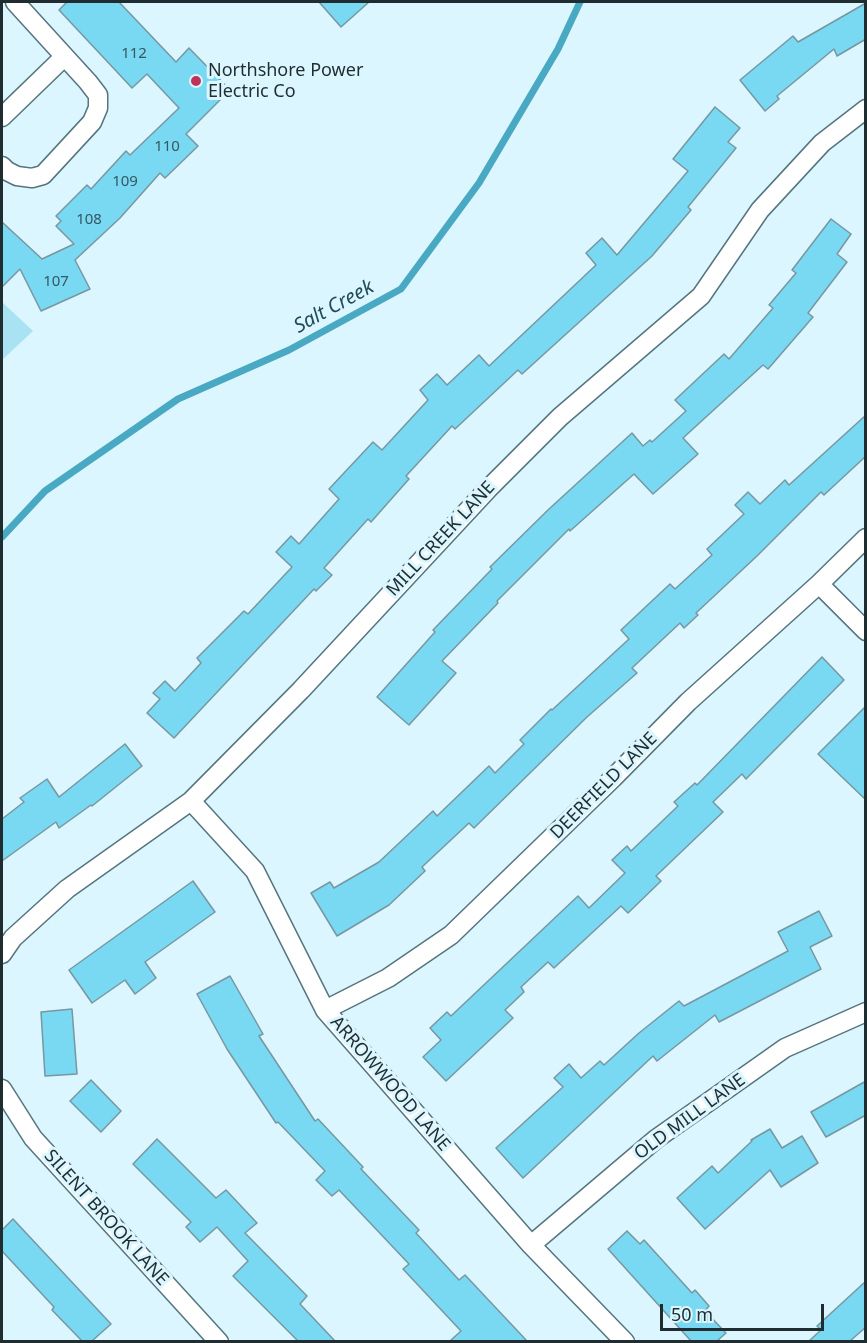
<!DOCTYPE html>
<html>
<head>
<meta charset="utf-8">
<style>
  body { margin:0 }
  #map { position:relative; width:867px; height:1343px; overflow:hidden; background:#dbf6ff; font-family:"Noto Sans",sans-serif }
  canvas { display:block }
  .frame { position:absolute; inset:0; border:3px solid #1f2d30; pointer-events:none }
  .scale { position:absolute; left:660px; top:1304px; width:164px; height:27px; box-sizing:border-box; border:3px solid #1f2d30; border-top:0; padding-left:8px; font-size:18px; line-height:21px; white-space:nowrap; color:#1f2d30; -webkit-text-stroke:4px #dbf6ff; paint-order:stroke }
</style>
</head>
<body>
<div id="map">
<canvas width="867" height="1343"></canvas>
<div class="frame"></div>
<div class="scale">50 m</div>
</div>
<script>
const ctx = document.querySelector('canvas').getContext('2d');
ctx.lineJoin = 'round';
function paint(path, color) { ctx.fillStyle = color; ctx.fill(path, 'evenodd'); }
const poly = rows => new Path2D(rows.map(r => 'M' + r).join(''));
function strokePath(path, color, width, dash) { ctx.strokeStyle = color; ctx.lineWidth = width; ctx.lineCap = dash ? 'butt' : 'round'; ctx.setLineDash(dash || []); ctx.stroke(path); }
function drawText(font, color, halo, rows, align = 'center') {
  ctx.font = font + ' "Noto Sans",sans-serif'; ctx.lineWidth = 6; ctx.setLineDash([]); ctx.textBaseline = 'middle'; ctx.strokeStyle = halo; ctx.fillStyle = color; for (const [text, x, y, turn = 0] of rows) {
    ctx.save(); ctx.translate(x, y); ctx.rotate((+turn || 0) * Math.PI / 180); ctx.textAlign = isNaN(turn) ? turn : align; if (halo) ctx.strokeText(text, 0, 0); ctx.fillText(text, 0, 0); ctx.restore();
  }
}
const green = poly([
  [2,302,33,331,2,360]
]);
const stream = poly([
  [2,537,45,491,178,399,289,350,401,289,479,183,558,49,580,2]
]);
const building = poly([
  [67,2,119,2,176,62,189,48,230,90,186,134,198,146,165,178,160,173,120,218,75,260,90,289,41,311,20,269,2,287,2,222,42,259,74,244,56,226,61,221,56,216,87,185,91,189,126,151,130,155,179,108,147,74,132,88,59,10,67,2],
  [319,2,369,2,341,27,319,2],
  [866,3,866,39,837,56,834,49,777,96,779,99,765,111,740,80,793,36,798,42,866,3],
  [715,107,740,128,728,142,736,148,688,207,691,210,652,256,522,374,518,370,455,429,452,426,406,476,409,479,371,522,368,519,324,568,332,575,316,591,314,589,174,738,147,713,160,699,153,693,165,681,175,691,201,663,197,658,244,611,248,614,292,567,276,552,291,536,299,544,339,499,329,489,373,442,382,450,428,400,420,390,437,374,447,385,479,355,489,366,596,265,586,253,602,238,617,255,688,171,673,159,715,107],
  [831,219,851,234,837,254,847,262,808,313,813,317,768,369,763,365,683,438,698,454,653,494,634,474,570,531,569,529,497,601,498,603,442,661,456,673,409,725,377,697,435,632,433,630,492,569,490,567,549,509,632,433,643,446,650,440,652,442,686,411,675,400,724,354,729,359,773,308,769,305,796,273,792,270,831,219],
  [866,415,866,456,824,495,821,492,757,556,696,613,698,615,684,628,680,623,632,668,637,673,587,717,474,828,469,823,422,867,425,871,389,905,337,936,311,893,330,882,334,888,379,862,433,811,437,816,489,766,495,773,524,744,520,740,551,709,552,710,629,639,621,630,670,584,675,589,712,555,707,549,744,514,735,505,748,492,760,504,785,480,789,485,866,415],
  [822,657,844,680,746,779,742,774,713,802,723,812,656,876,661,881,628,913,621,906,554,968,548,962,521,987,524,992,505,1010,513,1018,446,1081,423,1057,441,1040,430,1028,447,1012,451,1016,578,896,589,908,625,873,612,860,627,846,631,851,678,806,674,802,695,783,697,785,822,657],
  [866,706,866,800,818,754,866,706],
  [125,744,142,766,92,806,91,805,59,828,56,822,2,861,2,819,24,802,20,798,47,779,59,797,125,744],
  [193,881,215,912,145,962,156,978,135,994,125,980,92,1003,69,970,193,881],
  [819,911,832,936,810,947,821,969,719,1022,715,1015,657,1061,653,1056,523,1178,496,1148,563,1087,554,1078,569,1064,581,1078,600,1061,604,1065,639,1033,679,1001,684,1006,788,951,778,932,819,911],
  [230,976,263,1034,259,1036,315,1121,318,1119,363,1167,361,1169,419,1230,416,1233,459,1280,465,1275,527,1341,450,1341,461,1331,403,1269,409,1264,339,1190,332,1196,316,1180,325,1171,278,1122,276,1123,227,1049,197,994,230,976],
  [72,1009,77,1074,45,1076,41,1012,72,1009],
  [91,1080,121,1111,101,1132,70,1101,91,1080],
  [866,1081,866,1115,826,1137,811,1112,866,1081],
  [770,1129,782,1148,802,1136,818,1163,781,1187,770,1170,705,1229,677,1198,712,1166,718,1173,752,1141,751,1140,770,1129],
  [157,1139,216,1198,226,1190,257,1223,245,1233,307,1296,300,1304,335,1341,298,1341,233,1276,248,1261,217,1227,200,1242,186,1227,191,1222,133,1164,157,1139],
  [13,1219,111,1324,92,1341,82,1341,52,1310,54,1307,2,1251,2,1230,13,1219],
  [627,1231,640,1244,644,1240,692,1293,695,1290,709,1306,705,1311,726,1333,717,1341,691,1341,608,1249,627,1231],
  [866,1281,866,1327,850,1341,809,1341,821,1330,817,1326,866,1281]
]);
const street = poly([
  [2,117,64,57],
  [2,166,7,171,17,176,32,178,43,175,92,122,98,108,98,95,88,82,15,2],
  [819,584,866,631],
  [191,801,255,871,325,1010,531,1245,625,1342],
  [2,954,13,938,67,889,191,801,301,690,488,489,560,417,701,296,760,210,822,143,866,109],
  [325,1010,388,978,451,935,613,778,688,702,819,584,866,538],
  [2,1089,33,1138,219,1342],
  [531,1245,656,1139,785,1048,866,1012]
]);
const markers = [
  [196,81,6,"#c0315c"]
];
const numberNames = [
  ["112",134,54],
  ["110",167,147],
  ["109",125,182],
  ["108",89,220],
  ["107",56,282]
];
const poiNames = [
  ["Northshore Power",208,71],
  ["Electric Co",208,92]
];
const streetNames = [
  ["MILL CREEK LANE",441,539,-47],
  ["DEERFIELD LANE",604,786,-45],
  ["ARROWWOOD LANE",390,1084,49],
  ["OLD MILL LANE",690,1117,-36],
  ["SILENT BROOK LANE",106,1218,48]
];
const waterNames = [
  ["Salt Creek",334,307,-29]
];
paint(green, '#a9e2f3');
strokePath(stream, '#49a9c3', 7);
paint(building, '#79d8f2');
strokePath(building, '#7797a1', 1.5);
strokePath(street, '#56757e', 21);
strokePath(street, '#fff', 18);
for (const [x, y, r, color] of markers) { const dot = new Path2D(); dot.arc(x, y, r, 0, 2 * Math.PI); ctx.fillStyle = color; ctx.fill(dot); strokePath(dot, '#dbf6ff', 2); }
drawText('15px', '#365860', null, numberNames);
drawText('18px', '#1f2d30', '#dbf6ff', poiNames, 'left');
drawText('18px', '#1f2d30', '#dbf6ff', streetNames);
drawText('italic 20px', '#224c57', '#dbf6ff', waterNames);
</script>
</body>
</html>
